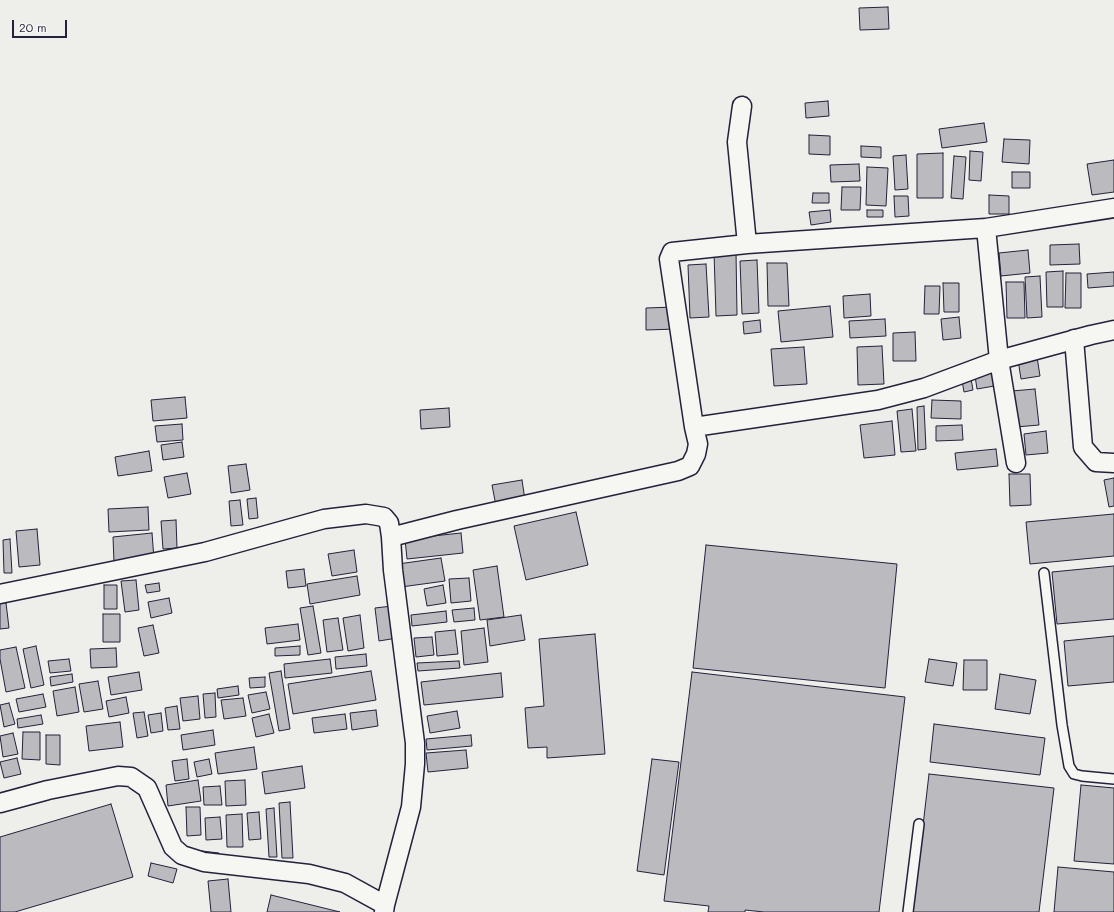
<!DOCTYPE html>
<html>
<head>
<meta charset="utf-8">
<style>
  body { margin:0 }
  #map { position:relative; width:1114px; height:912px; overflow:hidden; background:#eeeeeb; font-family:Mali,sans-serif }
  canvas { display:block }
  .scale { position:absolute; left:12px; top:20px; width:55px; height:18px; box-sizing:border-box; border:2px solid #22223b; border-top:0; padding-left:5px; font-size:12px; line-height:14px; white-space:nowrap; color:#22223b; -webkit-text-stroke:3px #f6f6f2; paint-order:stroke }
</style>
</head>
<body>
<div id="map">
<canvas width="1114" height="912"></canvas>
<div class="scale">20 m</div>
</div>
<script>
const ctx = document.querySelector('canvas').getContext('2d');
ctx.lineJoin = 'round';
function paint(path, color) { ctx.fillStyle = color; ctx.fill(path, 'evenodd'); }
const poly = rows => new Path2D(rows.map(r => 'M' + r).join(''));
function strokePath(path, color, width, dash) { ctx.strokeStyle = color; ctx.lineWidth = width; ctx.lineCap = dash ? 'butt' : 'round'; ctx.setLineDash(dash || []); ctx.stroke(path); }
const building = poly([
  [888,7,889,29,860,30,859,8,888,7],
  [828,101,829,116,806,118,805,103,828,101],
  [984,123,987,142,942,148,939,129,984,123],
  [809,135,830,136,830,155,809,154,809,135],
  [1004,139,1030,140,1029,164,1002,162,1004,139],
  [861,146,881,147,881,158,861,157,861,146],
  [970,151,983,152,981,181,969,180,970,151],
  [943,153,943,198,917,198,917,154,943,153],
  [906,155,908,189,895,190,893,156,906,155],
  [954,156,966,157,963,199,951,198,954,156],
  [1114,160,1114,192,1092,195,1087,164,1114,160],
  [859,164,860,181,831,182,830,165,859,164],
  [867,167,888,168,886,206,866,205,867,167],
  [1012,172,1030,172,1030,188,1012,188,1012,172],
  [842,187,861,187,860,210,841,210,842,187],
  [813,193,829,193,829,203,812,203,813,193],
  [989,195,1009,196,1009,214,989,214,989,195],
  [894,196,908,196,909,216,895,217,894,196],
  [830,210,831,222,811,225,809,212,830,210],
  [867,210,883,210,883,217,867,217,867,210],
  [1079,244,1080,264,1050,265,1050,245,1079,244],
  [1028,250,1030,273,1001,276,999,253,1028,250],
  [714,252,736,252,737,315,716,316,714,252],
  [757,260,759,313,742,314,740,261,757,260],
  [767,263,787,263,789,306,768,306,767,263],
  [706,264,709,317,690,318,688,265,706,264],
  [1063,271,1063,307,1047,307,1046,272,1063,271],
  [1114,272,1114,286,1088,288,1087,274,1114,272],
  [1066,273,1081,273,1081,308,1065,308,1066,273],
  [1040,276,1042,317,1027,318,1025,277,1040,276],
  [1006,282,1024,282,1025,318,1007,318,1006,282],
  [943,283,959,283,959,312,944,312,943,283],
  [925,286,940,286,939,314,924,314,925,286],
  [870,294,871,316,844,318,843,296,870,294],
  [830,306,833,337,781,342,778,311,830,306],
  [674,307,676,329,646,330,646,308,674,307],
  [959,317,961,338,943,340,941,319,959,317],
  [885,319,886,336,850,338,849,321,885,319],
  [760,320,761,332,744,334,743,322,760,320],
  [915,332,916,361,893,361,893,333,915,332],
  [882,346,884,384,858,385,857,347,882,346],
  [804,347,807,384,774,386,771,349,804,347],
  [1037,357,1040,376,1021,379,1018,360,1037,357],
  [996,366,1000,385,977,389,974,369,996,366],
  [970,373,973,390,964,392,961,375,970,373],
  [1035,389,1039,425,1016,427,1012,391,1035,389],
  [185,397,187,418,153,421,151,400,185,397],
  [932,400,961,401,961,419,931,418,932,400],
  [924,406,926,449,918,450,917,407,924,406],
  [449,408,450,427,421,429,420,410,449,408],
  [912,409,916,451,901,452,897,411,912,409],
  [892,421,895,455,864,458,860,425,892,421],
  [182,424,183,440,157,442,155,426,182,424],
  [962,425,963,440,936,441,936,426,962,425],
  [1046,431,1048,453,1026,455,1024,434,1046,431],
  [182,442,184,457,163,460,161,445,182,442],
  [996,449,998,466,957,470,955,453,996,449],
  [149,451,152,471,118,476,115,457,149,451],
  [246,464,250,490,231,493,228,466,246,464],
  [187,473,191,494,168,498,164,477,187,473],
  [1009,474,1030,474,1031,505,1010,506,1009,474],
  [1114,478,1114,506,1109,507,1104,480,1114,478],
  [522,480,525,500,496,506,492,485,522,480],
  [256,498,258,518,249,519,247,499,256,498],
  [240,500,243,525,231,526,229,501,240,500],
  [148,507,149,530,109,532,108,509,148,507],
  [576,512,588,565,526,580,514,526,576,512],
  [1114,514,1114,556,1030,564,1026,522,1114,514],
  [176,520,177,548,163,549,161,521,176,520],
  [37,529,40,565,19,567,16,531,37,529],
  [152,533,154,559,114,562,113,537,152,533],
  [461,533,463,553,407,559,405,539,461,533],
  [10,539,12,573,4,573,3,540,10,539],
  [706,545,897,564,885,688,693,668,706,545],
  [354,550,357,572,332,576,328,554,354,550],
  [441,558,445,581,401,587,398,564,441,558],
  [497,566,504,617,480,620,473,570,497,566],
  [1114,566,1114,619,1057,624,1052,572,1114,566],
  [304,569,306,586,288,588,286,571,304,569],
  [357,576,360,595,310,604,307,584,357,576],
  [469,578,471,601,451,603,449,579,469,578],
  [136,580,139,610,125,612,121,581,136,580],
  [159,583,160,591,147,593,145,585,159,583],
  [104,585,117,585,117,609,104,609,104,585],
  [443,585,446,603,427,606,424,589,443,585],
  [169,598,172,613,151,618,148,602,169,598],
  [0,603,6,603,9,628,0,629,0,603],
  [313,606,321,653,308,655,300,608,313,606],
  [392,606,397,638,379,641,375,608,392,606],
  [474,608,475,620,454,622,452,610,474,608],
  [446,611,447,622,412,626,411,615,446,611],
  [103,614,120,614,120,642,103,642,103,614],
  [360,615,364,648,348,651,343,618,360,615],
  [521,615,525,640,490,646,487,620,521,615],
  [338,618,343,650,327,652,323,620,338,618],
  [298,624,300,640,267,644,265,628,298,624],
  [153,625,159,653,144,656,138,628,153,625],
  [484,628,488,662,464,665,461,631,484,628],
  [455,630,458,654,437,656,435,632,455,630],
  [595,634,605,754,547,758,547,747,528,748,525,708,544,706,539,639,595,634],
  [1114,636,1114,682,1068,686,1064,641,1114,636],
  [432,637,434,655,416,657,414,638,432,637],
  [36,646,44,685,31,688,23,649,36,646],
  [300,646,300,655,275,656,275,648,300,646],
  [16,647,25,688,6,692,0,659,0,650,16,647],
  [116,648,117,667,91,668,90,649,116,648],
  [366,654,367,666,336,669,335,657,366,654],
  [69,659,71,671,50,673,48,661,69,659],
  [330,659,332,673,285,678,284,664,330,659],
  [929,659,957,663,953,686,925,682,929,659],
  [964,660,987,660,987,690,963,690,964,660],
  [459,661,460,668,418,671,417,663,459,661],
  [281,671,290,729,279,731,269,673,281,671],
  [371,671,376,700,293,714,288,684,371,671],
  [139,672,142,690,111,695,108,677,139,672],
  [692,672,905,697,879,912,764,912,745,910,745,912,708,912,709,906,664,901,692,672],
  [501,673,503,697,424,705,421,682,501,673],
  [72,674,73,682,51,686,50,677,72,674],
  [1000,674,1036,680,1030,714,995,709,1000,674],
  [265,677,265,687,250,688,249,678,265,677],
  [98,681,103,709,84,712,79,684,98,681],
  [238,686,239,695,218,698,217,689,238,686],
  [75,687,79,712,57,716,53,691,75,687],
  [266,692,270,709,252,713,248,695,266,692],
  [215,693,216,717,205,718,203,694,215,693],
  [43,694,46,707,19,712,16,699,43,694],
  [198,696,200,719,183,721,180,698,198,696],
  [126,697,129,713,109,717,106,701,126,697],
  [243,698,246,716,224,719,221,700,243,698],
  [9,703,15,724,4,727,0,705,9,703],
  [177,706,180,729,168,730,165,708,177,706],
  [376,710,378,726,352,730,350,713,376,710],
  [457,711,460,728,430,733,427,716,457,711],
  [144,712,148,736,137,738,133,713,144,712],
  [161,713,163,731,151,733,148,715,161,713],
  [269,714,274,733,256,737,252,718,269,714],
  [345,714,347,729,314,733,312,718,345,714],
  [41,715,43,724,18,728,17,719,41,715],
  [120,722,123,747,89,751,86,726,120,722],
  [934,724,1045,738,1040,775,930,762,934,724],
  [213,730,215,745,183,750,181,735,213,730],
  [23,732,40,732,40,760,22,759,23,732],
  [13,733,18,754,3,757,0,736,13,733],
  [46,735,60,735,60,765,46,764,46,735],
  [471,735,472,746,427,750,426,739,471,735],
  [254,747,257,769,218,774,215,753,254,747],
  [466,750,468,768,428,772,426,753,466,750],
  [17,758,21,774,4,778,0,762,17,758],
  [187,759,189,779,175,781,172,761,187,759],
  [209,759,212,774,197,777,194,762,209,759],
  [652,759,679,762,664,875,637,871,652,759],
  [302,766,305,788,265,794,262,772,302,766],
  [929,774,1054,788,1039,912,913,912,929,774],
  [198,780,201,801,168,806,166,785,198,780],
  [245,780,246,805,226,806,225,781,245,780],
  [1081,785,1114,788,1114,864,1074,861,1081,785],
  [220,786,222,805,204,805,203,787,220,786],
  [290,802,293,858,282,858,279,803,290,802],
  [111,804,133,877,15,912,0,912,0,837,111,804],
  [186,807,200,807,201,835,187,836,186,807],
  [274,808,277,857,269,857,266,809,274,808],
  [259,812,261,839,249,840,247,813,259,812],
  [242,814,243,847,227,847,226,815,242,814],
  [220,817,222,839,206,840,205,818,220,817],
  [202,851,219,853,218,862,201,860,202,851],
  [151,863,177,869,173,883,148,876,151,863],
  [1058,867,1114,872,1114,912,1054,912,1058,867],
  [228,879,231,912,211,912,208,881,228,879],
  [271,895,340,912,267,912,271,895]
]);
const lane = poly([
  [1044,573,1062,725,1069,766,1074,774,1082,776,1114,779],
  [908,912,919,824]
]);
const street = poly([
  [742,106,737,142,747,244],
  [986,228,1114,208],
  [1074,339,1083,447,1096,462,1114,463],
  [694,427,878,400,924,388,999,360,1016,463],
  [0,594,205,552,324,519,366,514,384,517,389,523,391,537],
  [0,803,48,790,118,776,131,777,147,788,173,847,182,855,204,862,309,874,345,883,385,905,384,912],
  [385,905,411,807,415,764,415,743,393,570,391,537,457,520,678,471,690,466,696,454,698,444,694,427,669,259,672,252,747,244,986,228,999,360,1091,335,1114,330]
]);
paint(building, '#bbbbbf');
strokePath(building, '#22223b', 1);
strokePath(lane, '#22223b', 12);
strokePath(street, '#22223b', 21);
strokePath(lane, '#f6f6f2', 9);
strokePath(street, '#f6f6f2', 18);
</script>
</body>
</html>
